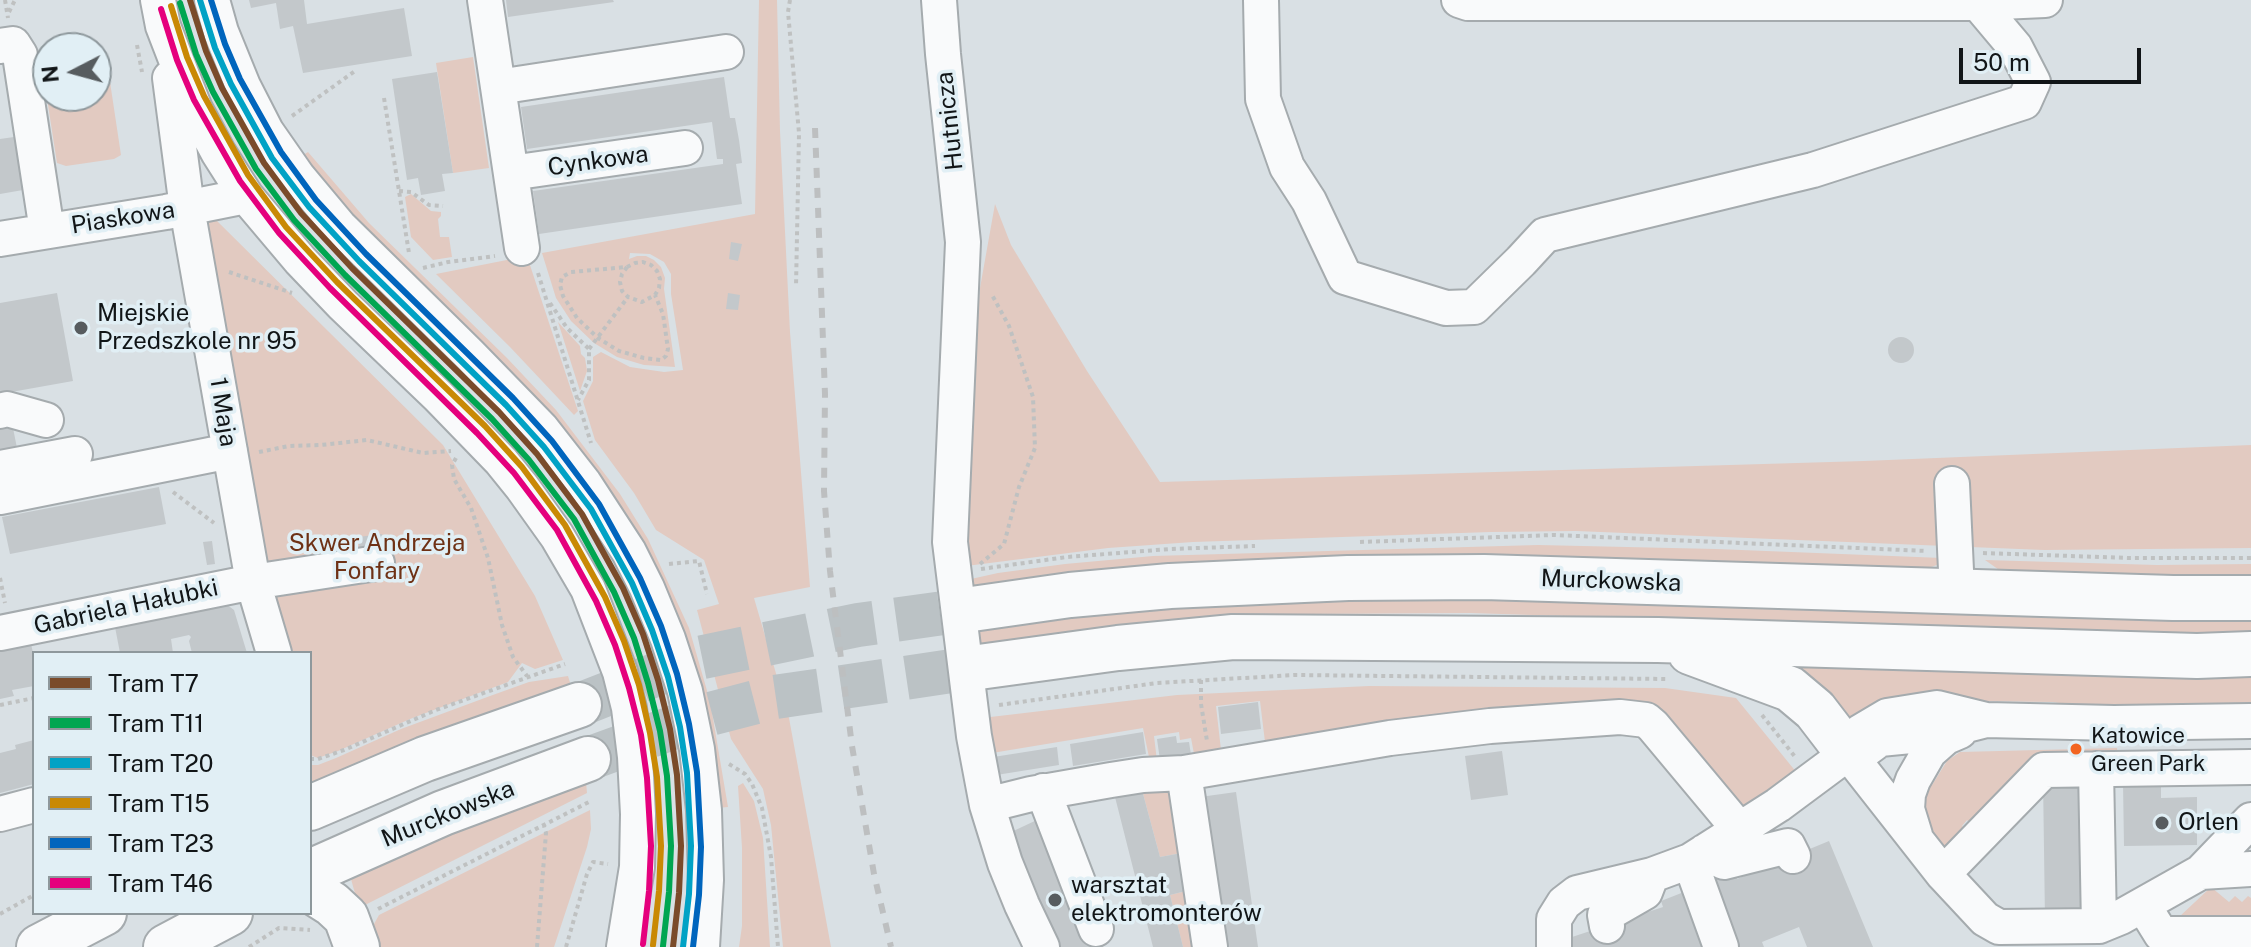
<!DOCTYPE html>
<html>
<head>
<meta charset="utf-8">
<style>
  body { margin:0 }
  #map { position:relative; width:2251px; height:947px; overflow:hidden; background:#d9e0e4; font-family:"Public Sans",sans-serif }
  canvas { display:block }
  .legend { position:absolute; left:32px; top:651px; width:280px; height:264px; box-sizing:border-box; background:#e1eff5; border:2px solid #8e989c; margin:0; padding:10px 14px; list-style:none; font-size:24px; color:#111517 }
  .legend li { display:flex; align-items:center; gap:16px; height:40px }
  .legend b { width:40px; border:2px solid #8e989c }
  .north { position:absolute; left:32px; top:32px; width:80px; height:80px; box-sizing:border-box; background:#e1eff5; border:2px solid #8e989c; border-radius:50%; rotate:264deg; font-size:22px; font-weight:700; line-height:32px; text-align:center; color:#111517 }
  .north::after { content:''; display:block; margin:auto; width:28px; height:36px; background:#575c5f; clip-path:polygon(50% 0,100% 100%,50% 72%,0 100%) }
  .scale { position:absolute; left:1959px; top:48px; width:182px; height:36px; box-sizing:border-box; border:4px solid #111517; border-top:0; padding-left:10px; font-size:24px; line-height:28px; white-space:nowrap; color:#111517; -webkit-text-stroke:6px #e1eff5; paint-order:stroke }
</style>
</head>
<body>
<div id="map">
<canvas width="2251" height="947"></canvas>
<ul class="legend">
<li><b style="height:10px;background:#7a4b2a"></b>Tram T7</li>
<li><b style="height:10px;background:#00a651"></b>Tram T11</li>
<li><b style="height:10px;background:#01a2c5"></b>Tram T20</li>
<li><b style="height:10px;background:#c98905"></b>Tram T15</li>
<li><b style="height:10px;background:#0065bd"></b>Tram T23</li>
<li><b style="height:10px;background:#e5007d"></b>Tram T46</li>
</ul>
<div class="north">N</div>
<div class="scale">50 m</div>
</div>
<script>
const ctx = document.querySelector('canvas').getContext('2d');
ctx.lineJoin = 'round';
function paint(path, color) { ctx.fillStyle = color; ctx.fill(path, 'evenodd'); }
const poly = rows => new Path2D(rows.map(r => 'M' + r).join(''));
function strokePath(path, color, width, dash) { ctx.strokeStyle = color; ctx.lineWidth = width; ctx.lineCap = dash ? 'butt' : 'round'; ctx.setLineDash(dash || []); ctx.stroke(path); }
function drawText(font, color, halo, rows, align = 'center') {
  ctx.font = font + ' "Public Sans",sans-serif'; ctx.lineWidth = 7; ctx.setLineDash([]); ctx.textBaseline = 'middle'; ctx.strokeStyle = halo; ctx.fillStyle = color; for (const [text, x, y, turn = 0] of rows) {
    ctx.save(); ctx.translate(x, y); ctx.rotate((+turn || 0) * Math.PI / 180); ctx.textAlign = isNaN(turn) ? turn : align; if (halo) ctx.strokeText(text, 0, 0); ctx.fillText(text, 0, 0); ctx.restore();
  }
}
const green = poly([
  [759,0,777,0,780,131,790,332,810,587,754,598,789,718,831,947,783,947,771,825,763,789,731,739,697,610,719,604,704,560,656,530,634,493,595,440,583,401,593,381,593,357,601,352,630,367,664,372,683,370,671,294,671,274,664,262,650,254,630,253,629,259,637,256,646,256,654,260,661,267,665,278,664,289,675,367,644,365,617,357,594,343,571,321,556,298,542,253,755,214],
  [473,57,489,168,453,173,436,63],
  [96,80,110,82,121,155,114,159,66,166,57,163,46,92,48,90,48,96,96,96],
  [308,152,369,223,507,358,556,410,620,494,648,539,689,628,710,701,728,807,717,808,679,624,367,232,327,188,303,155],
  [411,194,431,211,441,212,441,216,438,219,440,237,449,237,452,257,433,260,411,237,405,197],
  [995,204,1011,245,1087,371,1160,482,1864,461,2251,445,2251,548,2044,550,1576,531,1491,532,1193,542,1108,548,966,566,974,372,980,288],
  [213,217,443,445,535,596,563,660,535,669,522,663,508,682,410,719,338,751,318,758,310,755,310,653,283,653,257,558,205,219],
  [527,256,578,411,574,415,510,347,436,274],
  [558,322,580,346,581,354,585,358,587,371,580,391],
  [1538,545,1716,549,1942,558,1937,565,1922,570,973,591,971,579,998,573,1065,564,1153,556],
  [1985,560,2157,565,2251,564,2251,574,2125,575,2002,572],
  [1457,598,2251,616,2251,633,2208,634,2066,632,1470,613,1311,614,1183,620,1060,633,975,645,974,632,1038,621,1123,611,1270,600],
  [1776,663,1825,667,2021,674,2160,677,2251,675,2251,710,2126,712,2052,702,1977,701,1856,725],
  [568,676,571,686,530,698,464,722,395,748,310,785,310,765,318,765,336,758,401,729,490,696,529,682],
  [1369,686,1665,688,1736,698,1797,773,1746,818,1649,711,1265,742,1260,701,1216,706,1221,750,1194,754,1191,738,1180,740,1179,732,1154,736,1157,761,1150,762,1143,728,986,754,982,718,1177,695],
  [2117,748,2118,759,2052,760,1976,829,1967,820,1962,826,1970,835,1944,849,1921,826,1924,781,1932,785,1947,761,1960,752],
  [586,782,587,793,359,908,351,879,354,876,512,809],
  [743,783,754,801,763,838,770,947,739,947,742,926,742,848,738,786],
  [1172,784,1187,852,1160,857,1142,790],
  [590,810,591,829,587,847,554,947,374,947,374,924,379,915],
  [2211,887,2229,902,2235,896,2242,902,2248,896,2251,898,2251,925,2180,922,2179,917],
  [1194,889,1196,947,1183,947,1170,895]
]);
const building = poly([
  [249,0,304,0,307,24,404,8,412,56,303,73,293,26,280,29,276,3,251,8],
  [506,0,613,0,614,2,508,17],
  [437,72,453,173,442,174,445,191,421,195,418,178,407,180,392,79],
  [724,77,730,118,735,118,739,140,742,163,736,164,742,204,539,234,533,191,723,164,723,159,717,159,712,122,527,149,521,107],
  [14,137,23,190,0,194,0,139],
  [731,242,742,244,738,261,729,259],
  [57,293,73,381,0,394,0,303],
  [728,293,740,295,738,310,726,309],
  '1888 350a13 13 0 1 1 26 0a13 13 0 1 1-26 0Z',
  [13,428,17,448,0,451,0,430],
  [159,487,166,524,10,554,2,517],
  [382,534,386,556,361,559,358,537],
  [212,541,215,564,207,565,203,542],
  [226,604,234,610,247,653,192,653,189,641,191,637,189,635,171,639,173,653,120,653,115,627],
  [31,644,34,657,34,686,12,690,14,696,0,699,0,650],
  [1258,702,1261,729,1221,734,1218,707],
  [1143,732,1146,754,1073,766,1070,744],
  [1176,736,1177,743,1189,742,1191,755,1160,760,1157,739],
  [34,740,34,784,0,793,0,753,16,749,15,745],
  [1057,747,1059,765,990,776,987,758],
  [1502,751,1508,795,1471,800,1465,756],
  [2043,779,2079,779,2081,919,2045,920],
  [2161,782,2161,798,2197,797,2197,845,2124,846,2123,783],
  [1142,790,1160,857,1187,852,1194,889,1170,895,1183,947,1153,947,1115,797],
  [1236,792,1258,947,1221,947,1200,797],
  [1039,819,1096,947,1057,947,1007,834],
  [1829,841,1873,947,1807,947,1799,927,1762,942,1764,947,1572,947,1569,938,1663,907,1661,901,1735,872,1737,879]
]);
const highwayTunnel = poly([
  [579,705,698,658,858,625,972,609],
  [588,759,710,714,775,697,979,667]
]);
const path = poly([
  [5,0,8,18],
  [790,0,788,12,799,133,796,287],
  [9,12,15,0],
  [137,45,142,72],
  [384,98,409,253],
  [292,116,355,71],
  [399,191,411,192,429,205,443,206],
  [627,267,622,274,620,282,622,291,628,297,642,302,655,295,659,288,660,279,657,271,651,265,643,262,635,263,627,267,571,272,562,277,560,285,563,296,577,318,598,338,619,351,644,358,661,360,666,356,668,349,663,314,655,295],
  [423,268,448,262,495,256],
  [229,272,292,293],
  [538,273,591,443],
  [550,303,567,328,589,349,589,380,578,400],
  [589,349,628,297],
  [259,452,289,446,321,445,367,440,423,453,451,451],
  [456,458,452,465,454,479,471,508,488,558,502,625,513,657,527,676],
  [173,492,214,523],
  [1360,542,1554,535,1927,551],
  [1983,553,2130,558,2251,558],
  [669,564,699,561,707,594],
  [980,564,1004,544,1019,487,1035,448,1033,397,1009,326,991,293],
  [981,569,1067,557,1170,549,1255,546],
  [0,578,5,603],
  [1201,680,1201,704,1207,741],
  [0,705,34,698],
  [999,705,1157,683,1295,675,1668,679],
  [1762,715,1796,758],
  [310,759,318,759,344,750,436,710,565,664],
  [729,764,745,774,752,784,762,808,771,857,778,947],
  [378,909,591,801],
  [0,914,34,895],
  [249,947,279,928,310,930],
  [537,947,546,833,544,826],
  [566,947,587,874,593,862,608,864]
]);
const minor = poly([
  [158,0,163,26,195,109,218,152,246,196,300,260,343,305,438,396,501,461,522,487,557,536,588,589,620,672,629,708,635,757,638,814,637,867,624,947],
  [212,0,221,32,243,86,266,131,298,177,339,226,470,355,541,428,584,483,629,552,647,588,668,639,685,691,697,749,704,810,706,880,702,947],
  [485,0,522,248],
  [939,0,943,54,963,242,950,542,974,736,987,805],
  [1261,0,1263,99,1287,167,1309,201,1345,277,1446,308,1474,307,1521,261,1545,235,1813,170,2024,102,2033,82,2015,47,1978,3],
  [1459,0,1468,3,1978,3,2045,0],
  [0,46,13,44,20,55,47,231],
  [170,78,187,208,253,582,274,653],
  [498,87,726,52],
  [511,173,685,148],
  [0,239,166,212,246,196],
  [0,411,7,409,46,420],
  [0,468,75,454],
  [1952,484,1957,592],
  [0,497,230,451],
  [0,633,253,582,377,563],
  [1860,732,1887,716,1937,708,1986,720,2114,723,2251,721],
  [1848,753,1943,874,1985,919,1999,927,2099,926,2121,917,2201,872,2251,869],
  [2096,769,2099,926],
  [1184,773,1210,947],
  [1043,791,1096,929],
  [0,814,34,805],
  [1915,835,1907,809,1908,794,1913,780,1929,752,1946,737,1960,731],
  [1704,852,1724,862,1788,846,1793,856],
  [1690,861,1721,947],
  [2201,872,2251,820],
  [1943,874,2044,770,2251,767],
  [2143,905,2161,934,2251,934],
  [1607,926,1605,915,1645,892,1650,879],
  [1042,947,1022,905,1005,863,987,805,1031,794,1111,780,1143,775,1184,773,1390,738,1490,726,1620,717,1646,720,1653,726,1739,829],
  [1554,947,1554,919,1564,903,1577,893,1652,875,1690,861,1778,805,1848,753,1865,750,1880,739,1931,734,1986,720]
]);
const highway = poly([
  [972,609,1070,595,1170,586,1348,578,1484,577,2173,598,2251,598],
  [1690,652,1790,689,1815,710,1848,753],
  [979,667,1118,648,1233,637,1658,640,2197,656,2251,654],
  [310,808,425,759,579,705],
  [310,872,443,813,588,759],
  [310,890,332,904,346,917,357,947],
  [39,947,104,913],
  [166,947,230,913]
]);
const rail = poly([
  [815,128,825,394,824,491,830,571,852,746,874,874,891,947]
]);
const tram1 = poly([
  [190,0,206,51,222,88,264,163,301,213,352,268,499,412,537,454,582,514,623,588,643,634,658,680,670,729,677,775,681,846,679,893,673,947]
]);
const tram2 = poly([
  [180,3,196,54,213,92,256,169,294,220,345,275,492,419,529,460,574,519,614,592,634,638,648,683,660,731,667,776,671,846,669,892,663,946]
]);
const tram3 = poly([
  [200,0,215,48,231,84,272,158,309,207,359,261,506,405,544,447,591,509,632,583,652,630,668,677,680,727,687,773,691,846,689,894,683,947]
]);
const tram4 = poly([
  [171,6,187,57,204,96,248,175,286,227,337,282,485,426,522,467,565,525,605,597,624,641,639,685,650,733,657,777,661,846,659,891,653,945]
]);
const tram5 = poly([
  [211,0,225,44,240,79,281,152,316,200,366,254,513,398,552,441,599,504,640,578,661,626,677,674,689,724,697,772,701,847,699,895,693,947]
]);
const tram6 = poly([
  [161,9,177,60,194,100,240,181,279,233,330,288,477,433,514,473,557,530,596,601,615,645,629,688,641,735,647,778,651,846,649,891,643,944]
]);
const markers = [
  [81,328,8,"#575c5f"],
  [2076,749,7,"#f26522"],
  [2162,823,8,"#575c5f"],
  [1055,900,8,"#575c5f"]
];
const busNames = [
  ["Katowice",2091,736],
  ["Green Park",2091,764]
];
const streetNames = [
  ["Hutnicza",950,121,-96],
  ["Cynkowa",598,161,-8],
  ["Piaskowa",123,218,-9],
  ["1 Maja",223,412,81],
  ["Murckowska",1611,581,2],
  ["Gabriela Hałubki",126,607,-12],
  ["Murckowska",448,814,-22]
];
const poiNames = [
  ["Miejskie",97,314],
  ["Przedszkole nr 95",97,342],
  ["Orlen",2178,823],
  ["warsztat",1071,886],
  ["elektromonterów",1071,914]
];
const parkNames = [
  ["Skwer Andrzeja",377,544],
  ["Fonfary",377,572]
];
paint(green, '#e2cac1');
paint(building, '#c3c8cb');
strokePath(highwayTunnel, '#bbc2c5', 44, [44, 22]);
strokePath(minor, '#a5abae', 38);
strokePath(highway, '#a5abae', 48);
strokePath(path, '#bfc1c1', 4, [4, 4]);
strokePath(minor, '#f9fafb', 34);
strokePath(highway, '#f9fafb', 44);
strokePath(rail, '#bdbfc0', 6, [10, 10]);
strokePath(tram1, '#7a4b2a', 6);
strokePath(tram2, '#00a651', 6);
strokePath(tram3, '#01a2c5', 6);
strokePath(tram4, '#c98905', 6);
strokePath(tram5, '#0065bd', 6);
strokePath(tram6, '#e5007d', 6);
for (const [x, y, r, color] of markers) { const dot = new Path2D(); dot.arc(x, y, r, 0, 2 * Math.PI); ctx.fillStyle = color; ctx.fill(dot); strokePath(dot, '#e1eff5', 3); }
drawText('22px', '#111517', '#e1eff5', busNames, 'left');
drawText('24px', '#111517', '#e1eff5', streetNames);
drawText('24px', '#111517', '#e1eff5', poiNames, 'left');
drawText('24px', '#6e3115', '#e1eff5', parkNames);
</script>
</body>
</html>
